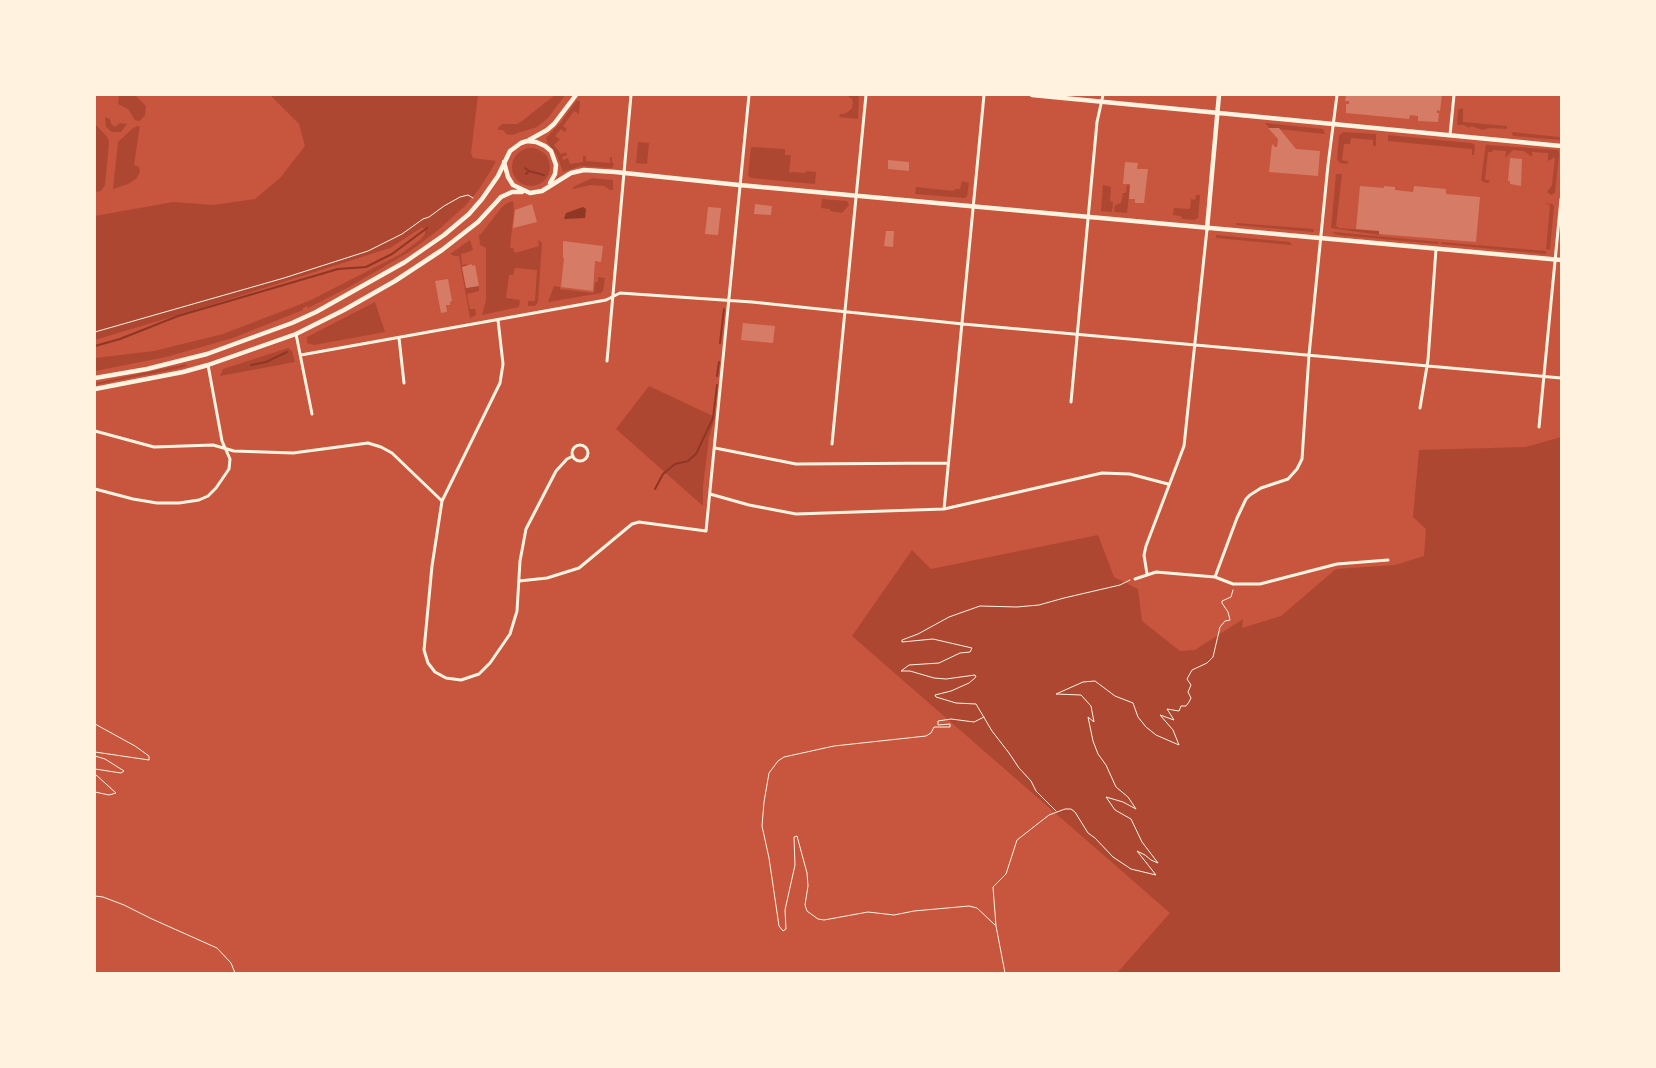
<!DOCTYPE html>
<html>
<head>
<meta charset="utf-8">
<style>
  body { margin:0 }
  #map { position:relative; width:1656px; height:1068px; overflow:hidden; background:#c8553d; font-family:"Noto Sans",sans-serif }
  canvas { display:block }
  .frame { position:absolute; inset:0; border:96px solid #fff3e0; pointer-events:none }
</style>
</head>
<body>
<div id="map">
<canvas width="1656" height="1068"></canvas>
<div class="frame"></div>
</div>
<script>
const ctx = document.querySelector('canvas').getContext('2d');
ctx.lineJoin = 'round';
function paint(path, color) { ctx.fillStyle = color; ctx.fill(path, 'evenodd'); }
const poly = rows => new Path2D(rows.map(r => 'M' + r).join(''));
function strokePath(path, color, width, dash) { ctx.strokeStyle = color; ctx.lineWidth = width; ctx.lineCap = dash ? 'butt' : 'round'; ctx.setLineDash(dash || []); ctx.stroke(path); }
const green = poly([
  [119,95,135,95,146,106,145,115,140,121,135,120,128,109,118,104],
  [270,95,478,95,471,153,473,158,496,161,494,165,480,188,465,206,437,231,409,252,349,287,308,308,307,306,303,308,303,310,233,338,166,357,95,371,95,358,154,351,223,334,309,301,401,254,421,239,425,234,425,228,421,228,390,248,198,309,95,340,95,216,173,202,214,205,255,199,280,178,305,146,299,124],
  [555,95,565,95,548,118,537,127,512,135,506,134,503,130,498,130,498,128,502,124,517,124,522,121],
  [840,95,859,95,858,119,839,117,840,114,844,114,849,111,852,108,853,102,852,99,848,96],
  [577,100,578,100,580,102,579,114,574,111,563,126,567,129,565,132,561,129,555,136,560,139,554,145,561,154,566,152,567,155,562,157,563,160,568,158,570,164,583,162,583,156,586,156,586,161,610,163,610,157,612,157,612,162,614,164,612,168,581,166,563,172,557,155,547,142,546,138,561,122],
  [1463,108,1463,122,1507,126,1507,129,1489,128,1483,130,1470,126,1470,128,1464,125,1457,125,1458,110],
  [105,117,110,119,111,124,115,127,120,123,127,124,121,132,112,132,106,127],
  [1265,123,1323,129,1325,134,1269,128],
  [95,124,108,138,109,143,105,185,101,191,95,192],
  [137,126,140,127,139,131,134,165,139,167,140,172,136,179,128,184,113,189,118,142,132,129],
  [1344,132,1376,134,1376,146,1373,146,1373,140,1351,138,1350,144,1344,144,1342,160,1349,162,1347,164,1340,163,1337,159,1339,135],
  [1512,132,1559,137,1561,137,1561,140,1513,136],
  [1388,135,1471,143,1475,145,1474,155,1472,155,1472,149,1388,141],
  [638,142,649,143,647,164,636,163],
  [1486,144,1487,145,1558,150,1559,154,1555,193,1551,195,1547,192,1552,185,1555,157,1548,161,1548,153,1532,152,1532,157,1524,151,1513,150,1505,158,1506,151,1493,150,1492,152,1488,152,1485,180,1490,180,1488,183,1483,182,1481,180],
  [751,147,785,149,785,155,791,155,789,173,793,172,805,173,806,171,816,172,815,184,751,178,748,176],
  '512 167a19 19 0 1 1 38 0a19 19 0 1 1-38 0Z',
  [1336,174,1342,174,1336,226,1339,228,1379,231,1379,235,1331,228],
  [592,178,613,180,613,190,610,190,604,186,591,185,573,189,573,187],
  [962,181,969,183,967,196,965,198,915,194,916,187,954,191,955,189,960,189],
  [1103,185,1111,187,1110,201,1113,202,1112,212,1101,211],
  [1127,185,1130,186,1127,213,1114,212,1115,205,1121,203,1123,193,1126,193],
  [1196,195,1200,195,1198,218,1194,220,1182,219,1181,216,1173,215,1174,208,1190,209,1191,199,1195,200],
  [822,199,847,201,849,205,842,213,830,211,830,209,821,208],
  [513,201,514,209,510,248,513,248,515,253,539,246,538,240,542,243,538,302,535,306,528,306,528,301,535,301,537,270,515,268,513,275,509,275,506,298,520,300,519,307,482,315,486,300,486,248,480,245,479,234,481,234,502,207,507,203],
  [1545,203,1552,204,1554,206,1550,250,1546,249,1550,205],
  [1236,223,1313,229,1314,231,1314,232,1236,225],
  [1334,232,1439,242,1438,244,1338,235,1333,233],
  [1216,235,1290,242,1292,245,1216,238],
  [470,240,473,249,471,251,461,254,462,265,467,264,467,266,462,267,466,288,479,285,479,291,467,294,470,309,475,309,476,315,470,318,459,256,454,256,450,254],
  [1441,242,1546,251,1546,254,1441,244],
  [598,277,605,278,603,291,601,293,548,302,554,286,560,287,560,289,594,293,595,282,598,282],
  [375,302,385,332,314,345,307,343,307,337,309,336],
  [288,348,292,351,295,362,220,376,223,369],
  [186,364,187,366,176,369,95,385,95,383],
  [649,386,715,417,709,438,703,486,703,506,616,429],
  [1561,437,1561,973,1117,973,1170,913,852,636,912,550,931,569,1098,535,1114,577,1138,589,1142,621,1180,651,1195,650,1243,619,1242,628,1281,616,1336,569,1395,565,1424,556,1426,529,1413,517,1419,450,1526,447]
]);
const water = poly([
  [583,207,586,209,585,218,564,219,566,213]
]);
const stream = poly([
  [525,168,529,171,544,175],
  [526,174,529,171],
  [720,343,724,309],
  [95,346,120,339,178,316,338,269,366,267,392,254,427,228],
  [251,365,266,362,287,352],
  [717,376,719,362],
  [655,489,663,474,675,464,688,461,696,454,713,418,717,385]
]);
const building = poly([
  [1346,95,1442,95,1440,111,1437,110,1437,113,1439,113,1438,122,1418,121,1418,116,1410,115,1409,119,1346,113,1346,104,1349,104,1349,101,1345,101],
  [1268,128,1279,128,1296,149,1320,151,1318,176,1269,172,1272,144,1275,147,1277,147,1278,139],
  [1510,158,1522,159,1521,186,1510,184,1510,181,1508,181],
  [888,160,909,162,909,171,888,169],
  [1125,162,1138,163,1137,169,1148,169,1144,203,1135,203,1135,199,1129,199,1130,184,1123,184],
  [1360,186,1384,188,1384,186,1395,187,1395,190,1413,192,1414,186,1446,189,1446,194,1480,197,1476,242,1379,234,1379,231,1356,229],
  [532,204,537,222,513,228,515,210],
  [755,204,772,206,771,215,754,214],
  [708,207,721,208,718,235,705,234],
  [886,231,894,231,893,247,884,246],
  [563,241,603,246,601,262,595,261,593,291,561,287,564,258,563,258],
  [472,264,472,266,475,265,479,286,466,288,462,267],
  [448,279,452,301,450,302,450,305,446,305,447,312,441,313,435,281],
  [743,323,775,326,773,343,741,340]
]);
const path = poly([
  [95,332,284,278,368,251,402,234,423,219,429,217,444,206,460,197,468,195,473,198],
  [984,717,974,722,951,719,938,721,938,725,950,724,950,727,934,727,931,733,926,736,834,746,784,757,778,761,769,773,764,802,762,826,769,858,779,926,783,931,786,929,785,910,795,865,794,837,797,836,807,873,808,886,805,905,807,911,818,919,824,920,868,912,894,915,914,911,969,906,977,908,995,925],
  [95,724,135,746,149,756,149,760,95,752],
  [95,756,105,759,124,771,121,773,95,769],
  [95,774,116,793,109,795,95,792],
  [1056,811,1036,791,1031,781,1019,768,1009,753,992,731,976,704,956,703,936,697,935,695,951,691,969,683,976,677,975,675,946,679,934,678,910,671,901,671,909,665,939,663,960,653,970,652,972,648,933,639,902,642,902,640,918,634,949,617,980,606,1017,607,1039,605,1064,598,1120,585,1130,580],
  [95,896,103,897,124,905,152,919,217,948,231,963,235,973],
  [1005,973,996,926,993,887,1006,874,1017,840,1049,815,1065,809,1071,809,1075,812,1088,833,1095,838,1113,857,1131,869,1156,875,1137,851,1145,855,1151,860,1158,863,1142,842,1131,819,1115,810,1106,797,1123,802,1136,809,1128,797,1116,787,1106,765,1098,754,1093,741,1088,717,1094,722,1091,706,1081,695,1056,694,1083,682,1095,681,1115,696,1133,703,1138,717,1146,727,1156,735,1179,745,1173,730,1160,715,1174,720,1167,709,1179,711,1181,706,1186,706,1189,702,1191,698,1188,692,1191,685,1187,679,1192,670,1207,663,1213,657,1220,627,1225,621,1230,620,1228,612,1222,603,1222,601,1231,597,1233,590]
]);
const minor = poly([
  [1450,135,1454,95],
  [498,320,503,364,500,383,442,501,432,566,424,650,428,663,435,672,446,678,461,680,479,674,490,663,510,634,517,611,520,561,526,529,556,471,567,459,573,456],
  [296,334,312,414],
  [399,338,404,383],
  [301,355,606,300,620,293,752,302,963,324,1561,378],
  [607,361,631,95],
  [1071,402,1097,122,1103,95],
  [1420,408,1428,360,1436,249],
  [1539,427,1561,199],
  [95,431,154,447,213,445,234,451,293,453,368,443,381,447,392,453,442,501],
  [832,444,866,95],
  '572 453a8 8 0 1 1 16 0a8 8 0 1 1-16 0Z',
  [715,448,796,464,948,463],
  [95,489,133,499,157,503,179,503,199,500,208,496,216,488,229,469,230,459,222,441,208,365],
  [710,494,749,505,796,514,944,509,1102,473,1130,474,1168,484],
  [944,509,984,95],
  [1147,574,1144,555,1146,546,1184,446,1207,229],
  [1215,577,1237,518,1246,499,1250,495,1261,488,1288,479,1297,469,1302,459,1309,355,1328,165,1337,95],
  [1135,579,1156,572,1215,577,1233,584,1260,584,1337,564,1388,560],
  [519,581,547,578,579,568,632,524,639,522,706,531,749,95]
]);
const secondary = poly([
  [1032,95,1561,146],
  [529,140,547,130,554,124,576,95],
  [504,162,508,177,513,185,530,193,542,191,571,173,584,170,615,172,739,185,1561,260],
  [1207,229,1219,95],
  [95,378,147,369,207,354,292,323,316,312,405,262,444,235,469,214,482,199,498,176,510,151,521,143,527,141,536,142,545,146,551,151,556,165,555,174,550,183],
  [95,389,183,372,208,365,296,334,344,310,395,281,442,250,478,222,501,197,512,192,522,192]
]);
paint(green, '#ae4732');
paint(water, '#8f3625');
strokePath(stream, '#8f3625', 2);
paint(building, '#d67c66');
strokePath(path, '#fff3e0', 1);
strokePath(minor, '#fff3e0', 3);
strokePath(secondary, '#fff3e0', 4.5);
</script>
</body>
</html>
